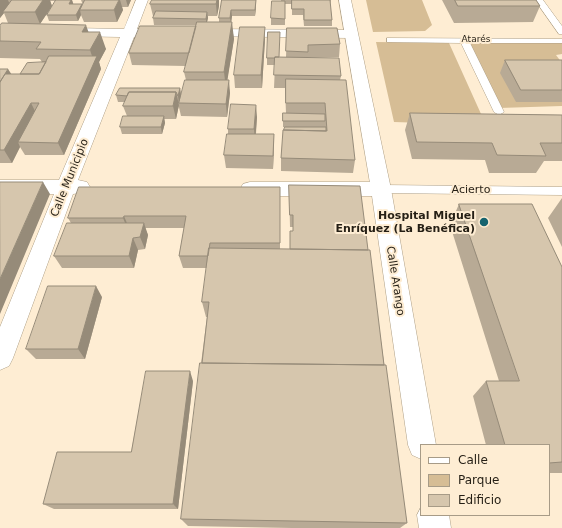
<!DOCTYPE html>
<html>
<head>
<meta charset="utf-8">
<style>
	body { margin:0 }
	#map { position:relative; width:562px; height:528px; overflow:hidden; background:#feedd3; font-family:"DejaVu Sans",sans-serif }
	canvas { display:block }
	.legend { position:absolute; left:420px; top:444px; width:130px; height:72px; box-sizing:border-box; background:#feedd3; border:1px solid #a79b87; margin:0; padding:5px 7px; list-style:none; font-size:12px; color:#251f15 }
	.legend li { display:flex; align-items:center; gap:8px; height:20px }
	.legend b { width:20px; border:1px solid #a79b87 }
</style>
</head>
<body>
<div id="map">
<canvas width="562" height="528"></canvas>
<ul class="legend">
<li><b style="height:5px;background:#fff"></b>Calle</li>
<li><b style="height:11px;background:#d6bd95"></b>Parque</li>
<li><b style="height:11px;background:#d6c6ad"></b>Edificio</li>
</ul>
</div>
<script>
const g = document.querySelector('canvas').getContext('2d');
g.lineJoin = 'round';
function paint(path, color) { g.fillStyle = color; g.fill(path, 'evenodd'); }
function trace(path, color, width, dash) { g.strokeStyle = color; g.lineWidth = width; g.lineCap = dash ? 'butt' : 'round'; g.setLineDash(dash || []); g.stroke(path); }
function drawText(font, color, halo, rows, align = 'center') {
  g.font = font + ' "DejaVu Sans",sans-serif'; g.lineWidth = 4; g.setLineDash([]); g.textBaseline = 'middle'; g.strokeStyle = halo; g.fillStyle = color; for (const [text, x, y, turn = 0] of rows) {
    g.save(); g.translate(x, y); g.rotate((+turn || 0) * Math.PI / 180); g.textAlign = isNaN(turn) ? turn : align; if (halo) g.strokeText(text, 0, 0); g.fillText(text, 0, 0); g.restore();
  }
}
const green = new Path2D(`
	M366,0H422L432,25L425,31L373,32Z
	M376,42L449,43L486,125L394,122Z
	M467,42H562V54L556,55L562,63V106L499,108Z`);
const lane = new Path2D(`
	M535,0H543L562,26V34H559Z
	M387,38L562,39V43H470L504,112L499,115L494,112L461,43L390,42H387Z
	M381,185L562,187V195L381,193L375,189Z`);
const street = new Path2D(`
	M136,0H148L137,29L148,30L150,33L148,36L134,37L78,180L87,182L90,187L87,192L73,194L13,358L9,366L0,370V327L54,194H0V180H59L120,37L71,36L66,35L64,32L66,29L71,28L124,29Z
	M203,29L350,30L355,31L357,34L355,37L350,38L198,36L196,33L198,30Z
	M250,182H381L388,184L391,189L388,194L381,196H250L243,194L240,189L243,184Z`);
const secondary = new Path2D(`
	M339,0H351L391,189L436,445H421V459L412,455L408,445L371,189Z
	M421,507V515H449L451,528H419L417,515Z`);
const wall = new Path2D(`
	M0,0H72L73,4L82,5H83L81,0H131L128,7H122L123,10L117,22H84L81,15L78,21H49L47,15L56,1H50L52,6L40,24L89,32L106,49L99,62L101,69L64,155H25L20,147L12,163H0V69L11,74H20L42,62L40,59L0,58V26L8,23L4,13L0,18Z
	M222,0H256V7L255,16H232L231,22L234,39L227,80L230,93L227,117L181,116L178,103L179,105L176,119H164L165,123L162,134H122L120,127L127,116L123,106L125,102H118L116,95L180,88L181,95L186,80L184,72L186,66L132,65L129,53L196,26V25H154L153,18L154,16H153L150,4L219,1V6L217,16H208V18L207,22H219V18Z
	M281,0H331L330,4L332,20V26H304L303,15H292V4H285V25H271V18L281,1Z
	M442,0H536L540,6L533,22L454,23Z
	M287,28L340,44L339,57H308L341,76L340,80L355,160L353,173L281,171V158L285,127H283V113H286L285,88H274L275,65H267V58L286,57Z
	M265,39L262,88H235L234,75Z
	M505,60H562V102H516L500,73Z
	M410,113L562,115V161H544L536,173H489L485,160L412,159L405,130Z
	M257,117L256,134H274L273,169L226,168L224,155L228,134V129Z
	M289,185L368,250L407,523L400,528H292L188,526L181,519L207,317H206L202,302L207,268H183L179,256L184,228H145L148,235L145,249L138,250L134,268H62L54,256L71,223L68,218L280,187V249H290L293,231V227H290Z
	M562,198V247L548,218Z
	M459,204L562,267V473H549V445H486L473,396L486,381H499L450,225Z
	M102,297L85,359H36L26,349Z
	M193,381L178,509H54L43,504L131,452Z`);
const shadedWall = new Path2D(`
	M0,0H8L10,5L3,12L4,13L0,18Z
	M43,0H50L52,6L40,24L35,12Z
	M71,0H72L74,6L69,4Z
	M119,0H120L123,10L117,22L114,10Z
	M126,0H131L128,7Z
	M217,0H219V6L217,16L216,4Z
	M256,0V7L255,16V10Z
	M82,4L84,10H80L81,15L78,21L76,15Z
	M231,10L232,16L231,24L230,18Z
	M207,12L208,18L206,26V19Z
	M232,22L234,39L226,89L224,72Z
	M86,25L92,42L82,32Z
	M265,27V39L262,88L261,75Z
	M100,32L106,49L99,62L101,69L64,155L58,143L94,62L90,50Z
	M8,69L12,75L0,82Z
	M229,80L230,93L227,117L226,104Z
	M180,88L181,95L179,103L178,96Z
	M176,92L179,105L176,119L173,106Z
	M31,103L37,115L18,142L20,147L12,163L4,150Z
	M256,105L257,117L255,142L254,129Z
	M164,116L165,123L162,134L161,127Z
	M274,134V147L273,169V156Z
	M43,182L50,194L0,314V279Z
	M124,216L129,228L128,230L123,218Z
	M144,223L148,235L145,249L140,237Z
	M133,238L138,250L134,268L129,256Z
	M96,286L102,297L85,359L78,349Z
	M190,371L193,381L178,509L173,504Z`);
const building = new Path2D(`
	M12,0H43L35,12H3Z
	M56,0H71L69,4H82L76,15H47Z
	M85,0H119L114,10H80Z
	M152,0H217L216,4H150Z
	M222,0H256L255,10H231L230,18H219Z
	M292,0H330L332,20H304V9H292Z
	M455,0H536L540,6H458Z
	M272,1H285V19L271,18Z
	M156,11L207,12L206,19L153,18Z
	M197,22H232L224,72H184Z
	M2,23L86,25L82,32H100L90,50L36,49L41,42L0,41V26Z
	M140,26H196L189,53H129Z
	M240,27H265L261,75H234Z
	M287,28H337L340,44L308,45V52L286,51Z
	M268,32H280L279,57H275V58H267Z
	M49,56H97L58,143L18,142L39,103H31L4,150H0V82L5,74H39Z
	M275,57L339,58L341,76L274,75Z
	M505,60H562V90H521Z
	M46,62L39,74H20L27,63Z
	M0,69H8L0,82Z
	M286,79L346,80L355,160L281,158L283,130L327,131L325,103H286Z
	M185,80H229L226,104L179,103Z
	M120,88H180L178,96L176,92H129L127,96L116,95Z
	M129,92H176L173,106H123Z
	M231,104L256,105L254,129H228Z
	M283,113L325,114V121H283Z
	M410,113L562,115V143H540L546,156L497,155L492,143L417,142Z
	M123,116H164L161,127H120Z
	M285,127H326V131L284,130Z
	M227,134H274L273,156L224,155Z
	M0,182H43L0,279Z
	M289,185L360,186L368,250L290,249V231H293V215H290Z
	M79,187H280V243H210L208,256H179L186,216H124L123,218H68Z
	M459,204H532L562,267V462L549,463V445H505L486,381H519Z
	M67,223H144L140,237L133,238L129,256H54Z
	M209,248L370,250L384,365L202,363L209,302H202Z
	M48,286H96L78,349H26Z
	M200,363L386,365L407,523L181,519Z
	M146,371H190L173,504H43L57,452H131Z`);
const markers = [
	[484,222,5,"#16636e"]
];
const farStreetnames = [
	["Atarés",476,40]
];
const streetNames = [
	["Calle Municipio",70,178,-68],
	["Acierto",471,190],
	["Calle Arango",395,281,81]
];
const poiNames = [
	["Hospital Miguel",475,216],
	["Enríquez (La Benéfica)",475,229]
];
paint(green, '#d6bd95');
trace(lane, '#afa087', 1);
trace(street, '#afa087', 1);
trace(secondary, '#afa087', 1);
paint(lane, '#fff');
paint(street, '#fff');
paint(secondary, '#fff');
paint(wall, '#b8aa95');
paint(shadedWall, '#968b79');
paint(building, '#d6c6ad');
trace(building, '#968b79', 1);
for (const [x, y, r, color] of markers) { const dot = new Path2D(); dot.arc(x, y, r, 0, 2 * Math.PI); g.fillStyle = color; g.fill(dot); trace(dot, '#feedd3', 1.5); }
drawText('9px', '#251f15', '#feedd3', farStreetnames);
drawText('11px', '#251f15', '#feedd3', streetNames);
drawText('bold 11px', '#251f15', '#feedd3', poiNames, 'right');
</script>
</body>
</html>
